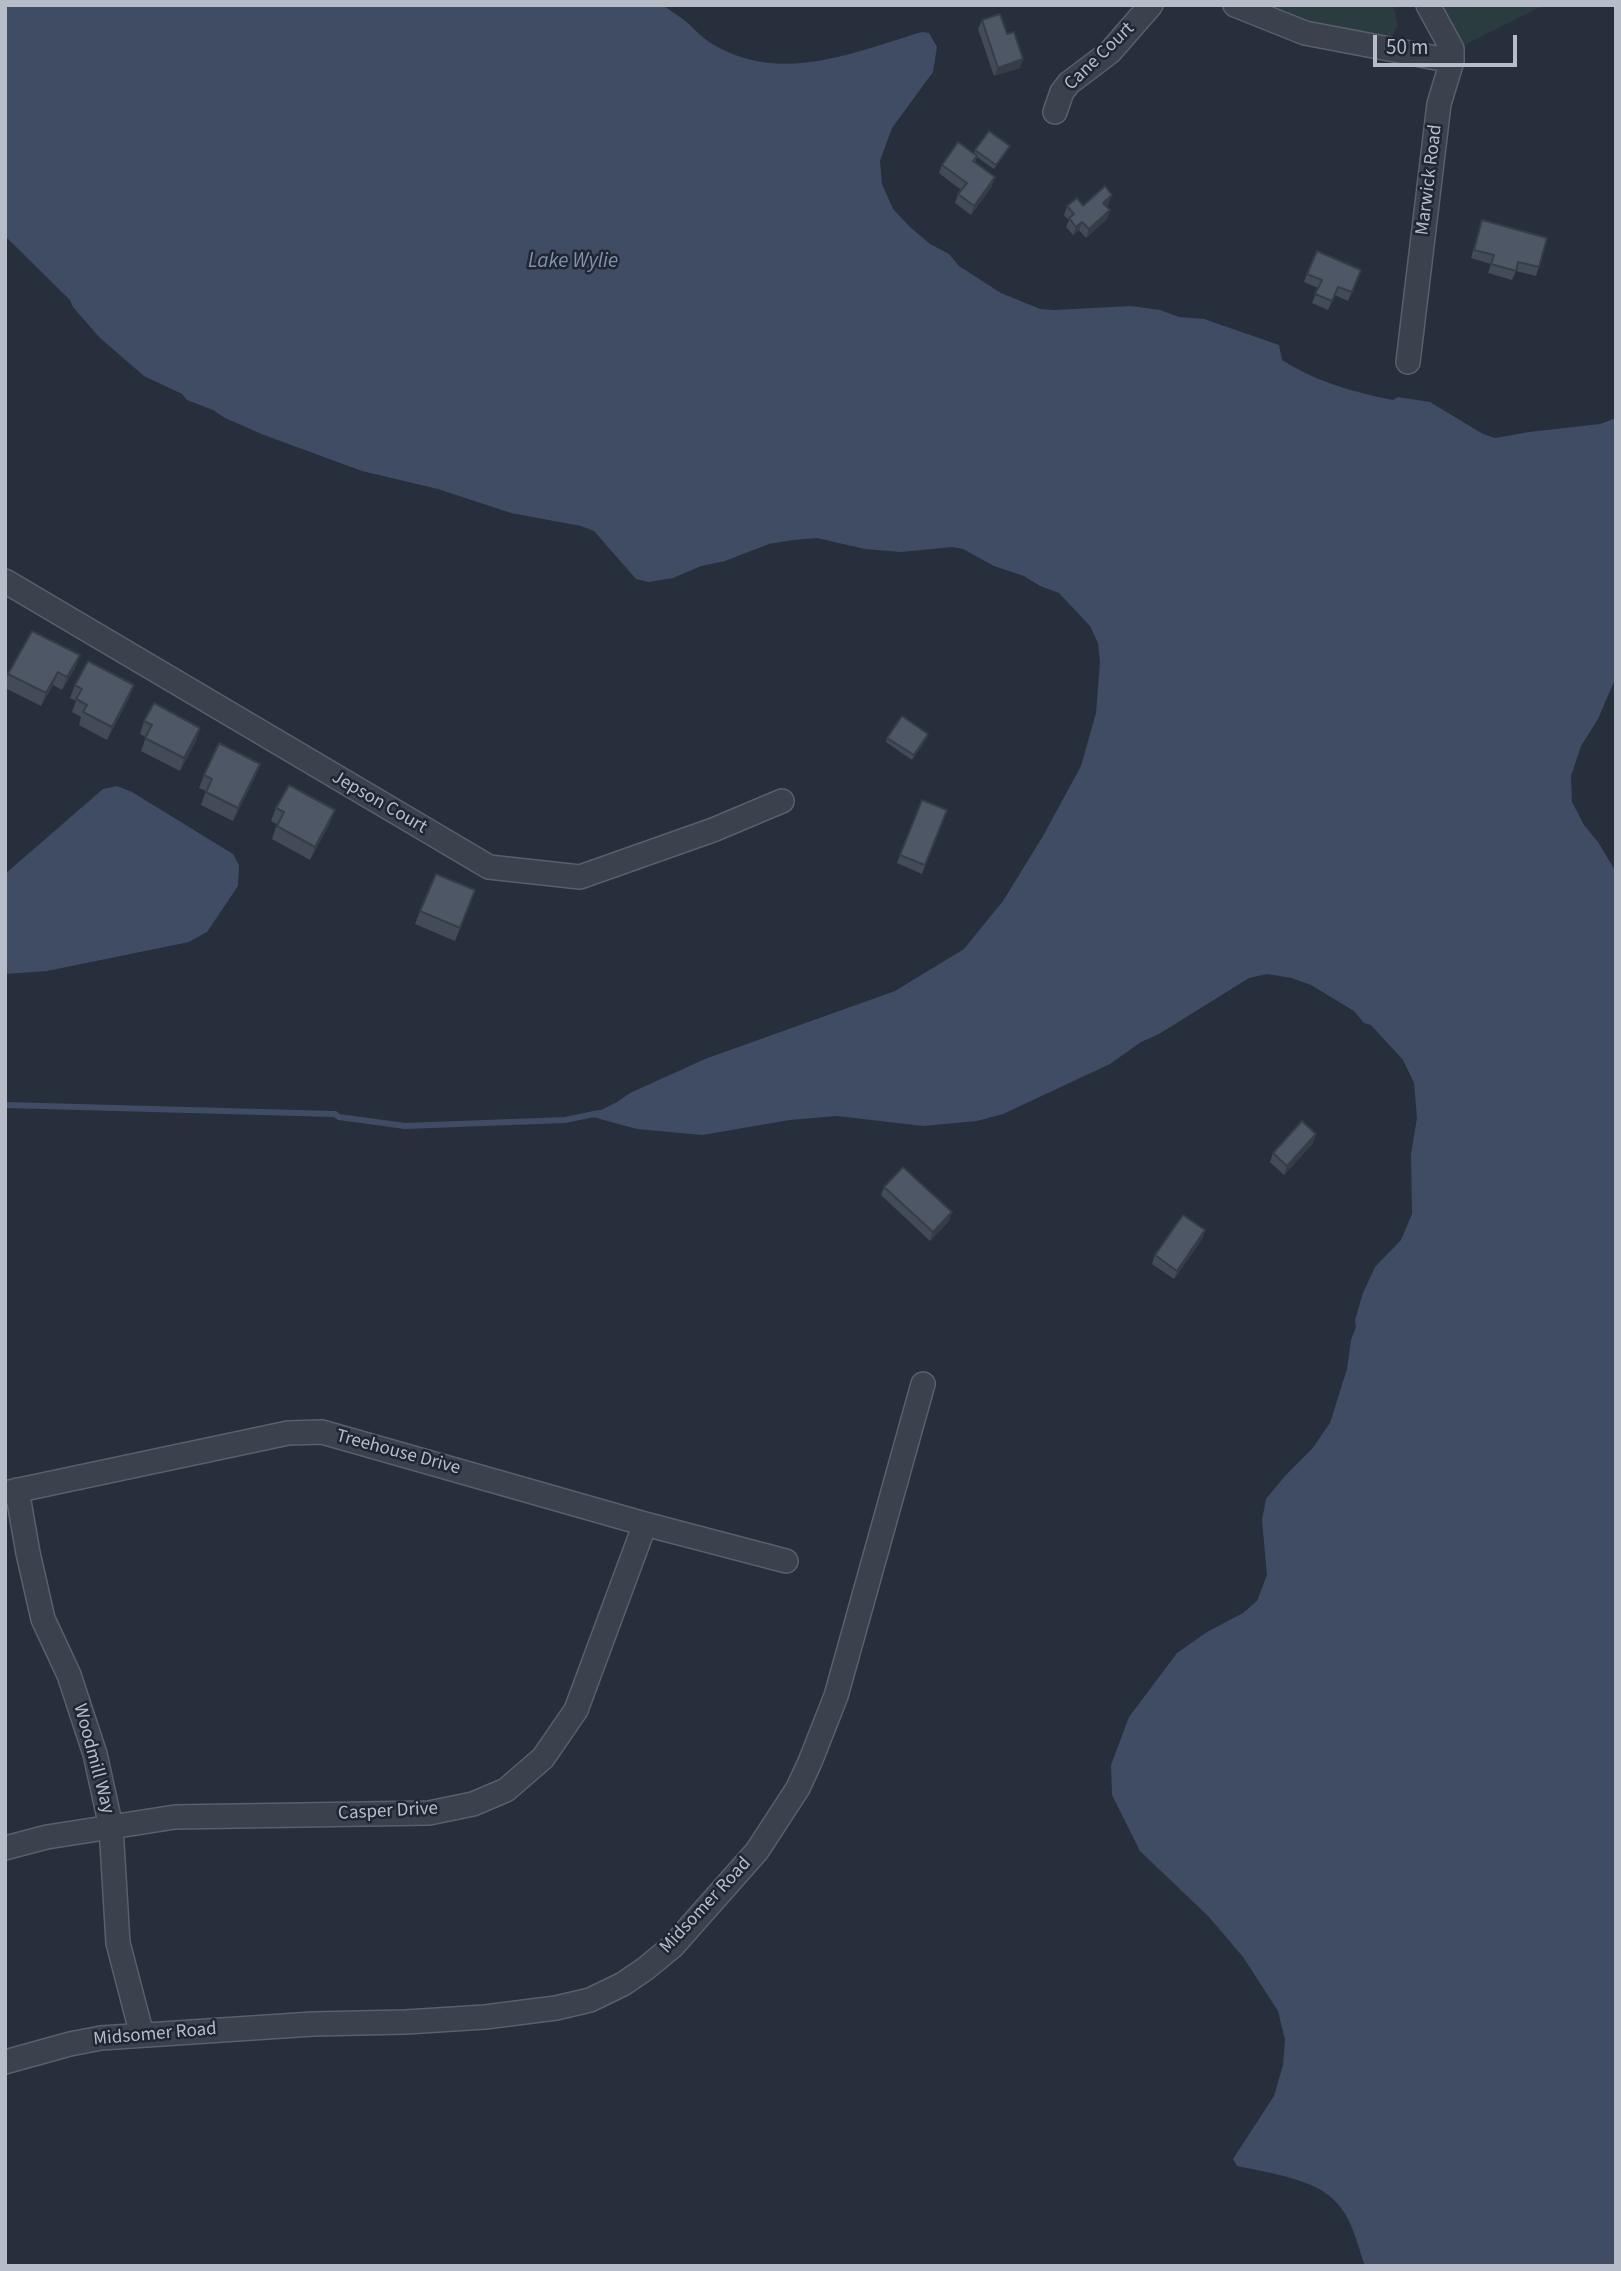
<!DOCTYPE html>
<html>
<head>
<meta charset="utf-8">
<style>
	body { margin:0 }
	#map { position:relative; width:1621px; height:2271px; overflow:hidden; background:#272f3d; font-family:"Source Sans 3",sans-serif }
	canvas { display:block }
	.frame { position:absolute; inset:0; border:7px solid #b7bdc8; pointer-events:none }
	.scale { position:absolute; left:1373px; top:35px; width:144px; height:32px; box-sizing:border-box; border:4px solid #b7bdc8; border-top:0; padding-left:9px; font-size:21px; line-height:24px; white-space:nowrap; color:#b7bdc8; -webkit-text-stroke:5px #202633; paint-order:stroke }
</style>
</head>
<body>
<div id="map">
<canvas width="1621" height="2271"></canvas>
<div class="frame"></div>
<div class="scale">50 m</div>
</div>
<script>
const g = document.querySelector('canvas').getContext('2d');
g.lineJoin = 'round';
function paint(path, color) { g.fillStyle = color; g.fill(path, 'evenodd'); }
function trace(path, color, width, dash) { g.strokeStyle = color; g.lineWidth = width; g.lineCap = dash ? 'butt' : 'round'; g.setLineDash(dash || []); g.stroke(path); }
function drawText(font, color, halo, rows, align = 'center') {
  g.font = font + ' "Source Sans 3",sans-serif'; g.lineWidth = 5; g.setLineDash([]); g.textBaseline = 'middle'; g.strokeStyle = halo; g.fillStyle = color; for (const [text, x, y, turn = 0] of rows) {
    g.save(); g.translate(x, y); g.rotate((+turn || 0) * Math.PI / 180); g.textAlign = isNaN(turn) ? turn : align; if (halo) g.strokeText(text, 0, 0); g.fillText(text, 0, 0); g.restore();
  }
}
const green = new Path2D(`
	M1247,5H1393L1398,25L1392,36L1376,42Z
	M1428,5H1544L1458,48Z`);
const water = new Path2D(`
	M5,5H662C671,11 681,17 689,24C695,30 702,37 709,42C778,86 851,53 922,32L929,33L937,47L933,72L892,128L880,161L882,184L893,209L909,226L930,244L949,254L959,266L1001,293L1040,309L1054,310L1131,306L1160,310L1179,317L1204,319L1279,345L1282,360C1317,382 1353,392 1393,400L1398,397L1430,402L1483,434L1495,438L1529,432L1600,424L1616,418V677L1598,719L1581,746L1571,776L1572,802L1584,825L1598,842L1616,872V2266H1365C1357,2243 1352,2218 1335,2201C1315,2179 1265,2172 1237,2166L1233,2159L1274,2096L1283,2065L1285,2040L1278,2011L1243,1957L1209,1917L1140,1851L1112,1795L1111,1765L1129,1717L1177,1653L1207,1632L1243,1613L1257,1601L1267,1575L1262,1520L1266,1499L1285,1476L1312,1449L1330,1423L1347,1369L1351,1340L1356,1327L1355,1320L1363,1293L1375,1267L1401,1240L1412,1214L1411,1154L1417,1118L1414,1083L1403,1060L1371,1025L1364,1023L1354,1011L1311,985L1292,978L1267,974L1249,978L1159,1034L1141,1042L1110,1064L1003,1114L977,1121L923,1126L837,1116L790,1120L702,1135L637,1129L589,1116L617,1102L630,1093L705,1059L895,991L964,949L1003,901L1043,836L1081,766L1096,713L1100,662L1098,643L1090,626L1059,593L1040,586L1024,576L994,566L963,549L953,547L901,552L865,549L817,538L793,540L769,544L725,561L701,566L673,578L649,582L636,579L594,531L581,526L511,513L438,489L362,471L264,435L225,418L213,410L187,400L182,394L144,376L100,338L73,307L70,300L5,236Z
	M117,786L132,792L233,854L239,865L238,886L207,932L189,942L47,971L5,974V874L103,789Z`);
const stream = new Path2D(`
	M5,1105L335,1114L339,1117L405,1126L565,1120L599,1113`);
const street = new Path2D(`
	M1235,5L1305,33L1452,61
	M1055,112L1062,92L1069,83L1110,52L1151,5
	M1408,362L1439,104L1452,61V49L1428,5
	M5,581L489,867L580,877L713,830L782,801
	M17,1490L28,1553L43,1619L69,1675L95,1754L111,1827L118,1943L142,2035
	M5,1493L288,1433L322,1432L645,1524L786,1561
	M5,1848L47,1837L175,1817L429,1813L473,1804L506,1790L543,1758L576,1710L645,1524
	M5,2062L70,2044L101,2038L313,2024L406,2022L485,2017L556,2008L590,2000L623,1984L645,1969L673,1946L757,1851L798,1788L810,1762L836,1696L923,1384`);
const wall = new Path2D(`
	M982,20L1007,34L1023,59L1020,68L994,76L978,29Z
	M975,150H1008L994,169L977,157L975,162L992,186L971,215L955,203L958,194L961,190L939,173L942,165L974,153Z
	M1109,203L1106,206L1110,210L1107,219L1086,238L1079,230L1073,235L1066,227L1069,220L1064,215L1067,206Z
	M1482,220L1539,267L1536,276L1516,271L1512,280L1488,273L1491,264L1471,258Z
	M1361,270L1348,301L1335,295L1328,310L1312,303L1318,288L1304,282L1307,274Z
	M80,655L75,668L62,690L53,685L41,706L5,688V681L8,674Z
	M75,685H134L129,698L107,740L79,725L81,717L72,712L76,701L70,698Z
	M144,721L200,728L196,741L180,771L141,751L146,737L140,734Z
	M887,738H927L912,760L886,742Z
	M260,764L255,777L233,821L201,805L206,791L199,788L204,775Z
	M922,800L947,810L922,874L897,863Z
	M276,808L330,823L310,860L272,839L277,824L271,821Z
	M475,890L455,941L415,924L420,911Z
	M1316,1134L1313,1143L1284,1175L1270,1162L1273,1153Z
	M884,1187L949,1221L930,1241L881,1195Z
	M1205,1230L1202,1239L1174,1279L1152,1264L1155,1255Z`);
const shadedWall = new Path2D(`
	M1023,59L1020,68L994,76L998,68Z
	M1010,146L1008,150L994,169L996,165Z
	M995,177L992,186L971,215L974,206Z
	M1112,195L1109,203L1100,211L1103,203Z
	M1110,210L1107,219L1086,238L1089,229Z
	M1082,222L1079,230L1073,235L1076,227Z
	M80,655L75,668L62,690L67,677Z
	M58,672L53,685L41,706L46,693Z
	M134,685L129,698L107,740L112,727Z
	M200,728L196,741L180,771L184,758Z
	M928,734L927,738L912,760L914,755Z
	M260,764L255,777L233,821L238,808Z
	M335,810L330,823L310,860L315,847Z
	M1316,1134L1313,1143L1284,1175L1287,1166Z
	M952,1212L949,1221L930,1241L933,1232Z
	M1205,1230L1202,1239L1174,1279L1177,1271Z`);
const building = new Path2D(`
	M1000,14L1007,34L1014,32L1023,59L998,68L982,20Z
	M989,131L1010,146L996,165L975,150Z
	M958,142L977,156L973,161L995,177L974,206L958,194L967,183L942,165Z
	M1105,186L1112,195L1103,203L1110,210L1089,229L1082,222L1076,227L1069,218L1074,214L1067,206L1077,198L1083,206Z
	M1482,220L1547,238L1539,267L1518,262L1516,271L1491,264L1494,255L1474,250Z
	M1317,251L1361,270L1352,292L1338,287L1332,301L1315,294L1322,280L1307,274Z
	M32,631L80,655L67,677L58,672L46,693L8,674Z
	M88,661L134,685L112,727L83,712L87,705L76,699L82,689L75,685Z
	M154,703L200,728L184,758L145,738L152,725L144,721Z
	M902,716L928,734L914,755L887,738Z
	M219,743L260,764L238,808L206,792L212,779L204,775Z
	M289,785L335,810L315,847L277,826L284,812L276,808Z
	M922,800L947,810L925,865L900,855Z
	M436,874L475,890L460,928L420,911Z
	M1302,1121L1316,1134L1287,1166L1273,1153Z
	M903,1167L952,1212L933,1232L884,1187Z
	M1183,1215L1205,1230L1177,1271L1155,1255Z`);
const streetNames = [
	["Cane Court",1100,57,-44],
	["Marwick Road",1430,180,-83],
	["Jepson Court",379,803,30],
	["Treehouse Drive",398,1453,15],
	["Woodmill Way",93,1759,75],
	["Casper Drive",388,1812,-3],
	["Midsomer Road",706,1906,-47],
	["Midsomer Road",155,2035,-5]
];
const waterNames = [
	["Lake Wylie",573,262]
];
paint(green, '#2a3c3f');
paint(water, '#3f4c64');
trace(stream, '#3f4c64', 6);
trace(street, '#595f6b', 26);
trace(street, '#3b414d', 23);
paint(wall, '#434b58');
paint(shadedWall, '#373d47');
paint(building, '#4e5766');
trace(building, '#373d47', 2);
drawText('19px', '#b7bdc8', '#202633', streetNames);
drawText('italic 21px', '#8291ad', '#202633', waterNames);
</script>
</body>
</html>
